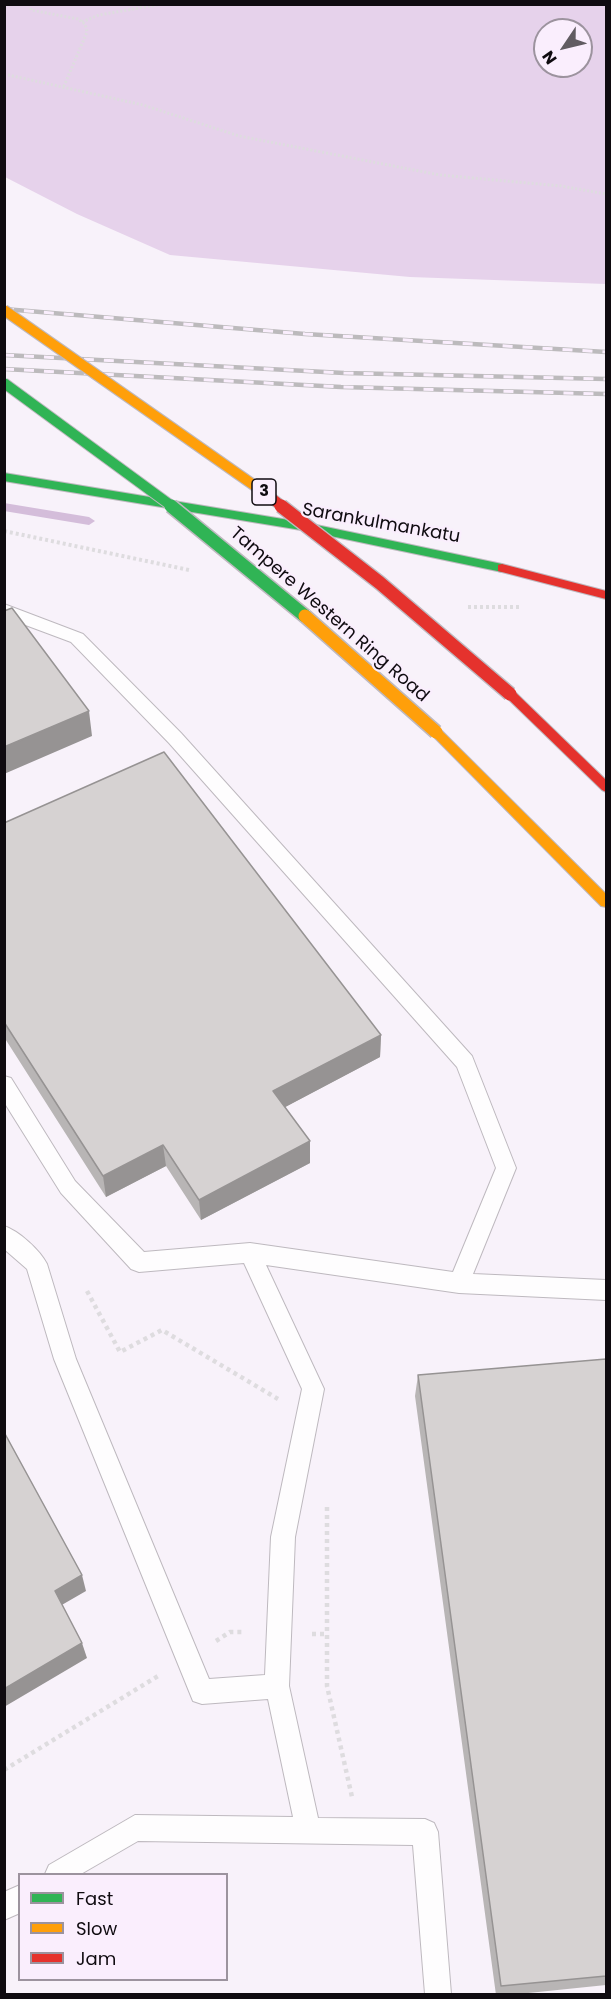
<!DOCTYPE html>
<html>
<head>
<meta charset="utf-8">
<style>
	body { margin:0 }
	#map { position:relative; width:611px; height:1999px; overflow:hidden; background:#f8f2fa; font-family:Poppins,sans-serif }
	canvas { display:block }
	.frame { position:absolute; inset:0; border:6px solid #0f0b10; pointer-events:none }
	.legend { position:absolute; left:18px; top:1873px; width:210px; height:108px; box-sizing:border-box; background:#faeefd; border:2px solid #9c939e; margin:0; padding:8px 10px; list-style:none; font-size:18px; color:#0f0b10 }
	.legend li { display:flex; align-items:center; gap:12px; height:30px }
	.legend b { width:30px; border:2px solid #9c939e }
	.north { position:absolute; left:533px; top:18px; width:60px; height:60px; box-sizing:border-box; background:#faeefd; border:2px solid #9c939e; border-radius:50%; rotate:235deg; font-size:16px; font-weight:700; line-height:24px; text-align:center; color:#0f0b10 }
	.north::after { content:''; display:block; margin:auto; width:21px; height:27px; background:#615c62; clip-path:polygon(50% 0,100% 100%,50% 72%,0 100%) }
</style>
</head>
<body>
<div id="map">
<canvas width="611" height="1999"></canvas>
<div class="frame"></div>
<ul class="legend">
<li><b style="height:8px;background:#30b455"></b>Fast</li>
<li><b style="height:8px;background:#ff9f0a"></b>Slow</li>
<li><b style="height:8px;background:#e5322d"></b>Jam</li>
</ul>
<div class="north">N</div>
</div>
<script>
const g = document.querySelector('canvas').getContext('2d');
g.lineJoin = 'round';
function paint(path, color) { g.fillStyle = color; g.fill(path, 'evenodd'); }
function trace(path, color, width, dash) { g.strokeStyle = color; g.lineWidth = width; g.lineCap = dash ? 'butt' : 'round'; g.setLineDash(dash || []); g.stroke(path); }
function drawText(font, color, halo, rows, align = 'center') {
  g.font = font + ' Poppins,sans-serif'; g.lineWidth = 4.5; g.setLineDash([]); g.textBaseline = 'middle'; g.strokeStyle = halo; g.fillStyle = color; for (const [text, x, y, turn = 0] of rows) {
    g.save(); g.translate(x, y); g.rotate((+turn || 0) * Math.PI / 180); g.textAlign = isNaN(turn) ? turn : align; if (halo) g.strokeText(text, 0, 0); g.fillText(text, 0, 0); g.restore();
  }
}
const forest = new Path2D(`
	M4,5H606V284L410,277L170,255L77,214L5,177ZM545,30H581V66H545Z`);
const stream = new Path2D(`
	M4,503L89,517L95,521L89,525L4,511Z`);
const pathFar2 = new Path2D(`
	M30,4L31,10L78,19L85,24L87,32L64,86
	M82,22L99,15L162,4
	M4,74L143,105L239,136L440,175L561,186L606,194`);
const pathFar1 = new Path2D(`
	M4,531L189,570
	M468,607H521`);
const path = new Path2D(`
	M87,1291L120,1352L162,1330L278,1399
	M327,1507V1686L352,1797
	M312,1634H327
	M216,1641L230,1632H245
	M4,1770L158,1676`);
const lane = new Path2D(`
	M4,604L83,634L181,733L472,1056L516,1168L473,1274L606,1280V1300L459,1293L266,1265L324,1389L295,1537L289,1686L318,1818L425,1819L434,1823L438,1832L451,1994H425L413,1845L138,1841L81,1874H45L49,1865L135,1815L293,1817L268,1699L202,1704L193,1701L54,1359L27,1269L4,1249V1226C19,1231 40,1250 47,1264L76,1359L209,1679L265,1675L271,1537L302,1389L244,1263L139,1272L131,1269L61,1193L4,1102V1076L11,1078L75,1181L144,1252L250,1243L453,1272L496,1168L457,1067L169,743L71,642L4,617Z
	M20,1885V1913L4,1920V1892Z`);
const fast = new Path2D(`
	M4,473L307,523L502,564L508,568L502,572L307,531L4,481Z`);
const slow = new Path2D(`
	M436,727L440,729L606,894V907L601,906L432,735L430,732L432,729Z`);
const jam = new Path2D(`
	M502,564L606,591V599L498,571V565Z
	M510,690L514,691L606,780V792L602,790L506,697L504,694L506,691Z`);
const rail = new Path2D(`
	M4,309L305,334L606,352
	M4,355L344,373L606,379
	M4,369L341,387L606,394`);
const fastBridgeFar1 = new Path2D(`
	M4,383L173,507`);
const fastBridge = new Path2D(`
	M171,506L305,616`);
const slowBridgeFar1 = new Path2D(`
	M4,310L265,493`);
const slowBridge = new Path2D(`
	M305,616L436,732`);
const jamBridgeFar1 = new Path2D(`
	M265,493L283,507`);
const jamBridge = new Path2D(`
	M281,506L380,583L510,694`);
const wall = new Path2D(`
	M4,823L381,1035L380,1057L285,1107L310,1141V1163L201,1220L166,1166L106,1197L4,1037Z
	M606,1359V1985L509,1995H496L415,1396L418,1375Z`);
const shadedWall = new Path2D(`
	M89,711L92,736L4,774V747Z
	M381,1035L380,1057L274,1113L273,1091Z
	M310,1141V1163L201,1220L199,1200Z
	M163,1145L166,1166L106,1197L103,1176Z
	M82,1575L86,1591L60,1606L55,1591Z
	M82,1643L87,1658L4,1707V1689Z`);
const building = new Path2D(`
	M12,608L89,711L4,747V611Z
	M164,752L381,1035L273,1091L310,1141L199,1200L163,1145L103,1176L4,1022V823Z
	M606,1359V1976L501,1986L418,1375Z
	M4,1432L82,1575L55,1591L82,1643L4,1689Z`);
const shields = [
	[264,492,24]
];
const shieldNames = [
	["3",264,492]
];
const streetNames = [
	["Sarankulmankatu",381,524,10],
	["Tampere Western Ring Road",329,615,41]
];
paint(forest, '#e6d2eb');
paint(stream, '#d4bdda');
trace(lane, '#beb9bf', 2);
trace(fast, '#beb9bf', 2);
trace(slow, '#beb9bf', 2);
trace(jam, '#beb9bf', 2);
trace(pathFar2, '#dedcdf', 3, [2, 2]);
trace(pathFar1, '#dedcdf', 4, [3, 3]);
trace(path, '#dedcdf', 4.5, [4, 4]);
paint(lane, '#fefdfe');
paint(fast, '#30b455');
paint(slow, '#ff9f0a');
paint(jam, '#e5322d');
trace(rail, '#bcbabc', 4.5);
trace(rail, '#faeefd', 3, [10]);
trace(fastBridgeFar1, '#beb9bf', 12, []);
trace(fastBridge, '#beb9bf', 16, []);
trace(slowBridgeFar1, '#beb9bf', 12, []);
trace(slowBridge, '#beb9bf', 16, []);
trace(jamBridgeFar1, '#beb9bf', 12, []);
trace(jamBridge, '#beb9bf', 16, []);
trace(fastBridgeFar1, '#30b455', 10);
trace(fastBridge, '#30b455', 13);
trace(slowBridgeFar1, '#ff9f0a', 10);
trace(slowBridge, '#ff9f0a', 13);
trace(jamBridgeFar1, '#e5322d', 10);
trace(jamBridge, '#e5322d', 13);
paint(wall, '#b8b5b5');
paint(shadedWall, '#969393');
paint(building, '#d6d2d2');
trace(building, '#969393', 1.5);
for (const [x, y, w] of shields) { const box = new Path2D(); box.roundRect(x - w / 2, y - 13, w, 26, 4.5); g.fillStyle = '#faeefd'; g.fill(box); trace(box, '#0f0b10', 1.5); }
drawText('bold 16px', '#0f0b10', null, shieldNames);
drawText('18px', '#0f0b10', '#faeefd', streetNames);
</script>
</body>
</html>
